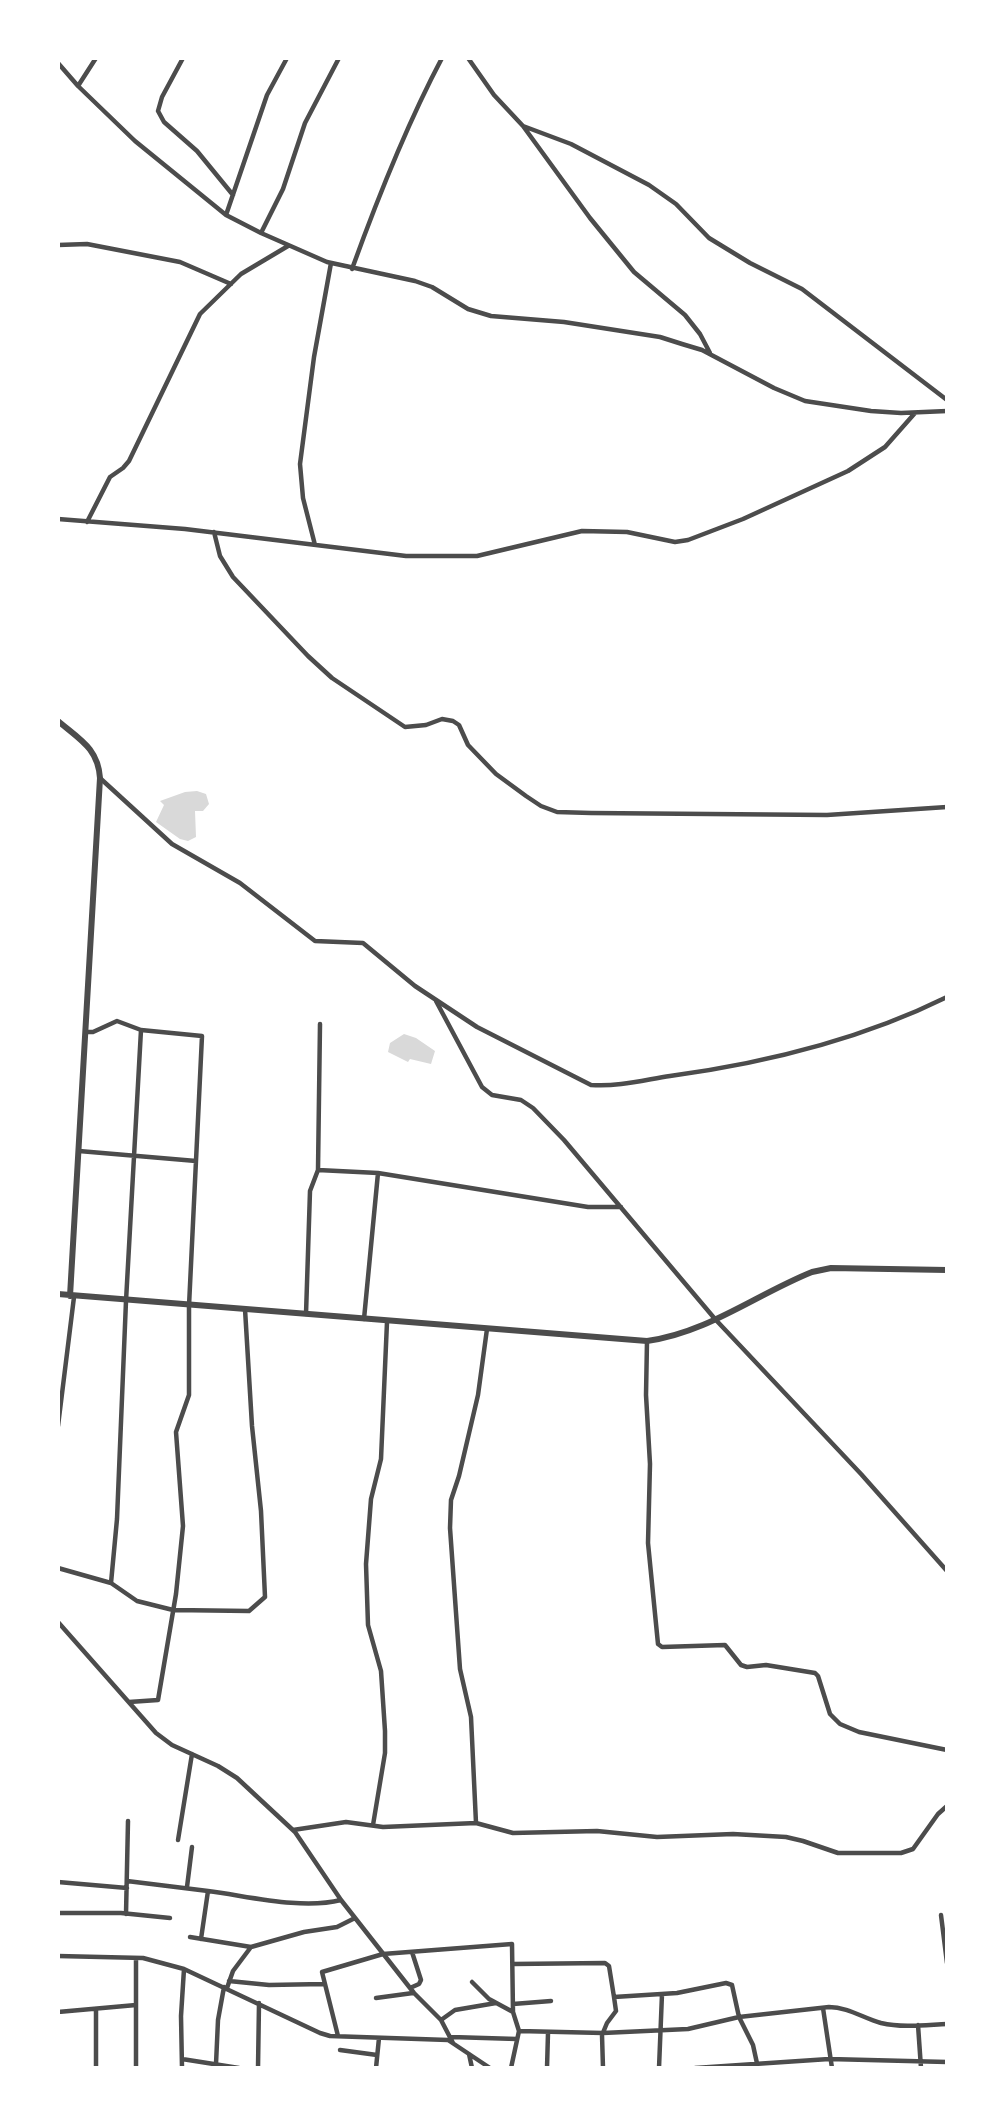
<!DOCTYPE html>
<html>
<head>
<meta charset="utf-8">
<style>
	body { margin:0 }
	#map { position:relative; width:1005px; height:2126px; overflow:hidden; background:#fff; font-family:Lato,sans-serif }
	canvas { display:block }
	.frame { position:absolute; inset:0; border:60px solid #fff; pointer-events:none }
</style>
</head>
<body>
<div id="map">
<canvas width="1005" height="2126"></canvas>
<div class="frame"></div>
</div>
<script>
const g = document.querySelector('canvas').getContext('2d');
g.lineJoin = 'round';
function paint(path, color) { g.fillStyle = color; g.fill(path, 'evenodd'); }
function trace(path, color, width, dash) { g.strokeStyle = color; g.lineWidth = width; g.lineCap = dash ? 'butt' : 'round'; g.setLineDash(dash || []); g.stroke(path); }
const water = new Path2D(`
	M197,791L206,794L209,804L203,811H195L196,837L188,841L180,839L156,822L164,805L160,801L185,792Z
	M404,1034L416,1038L435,1051L431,1064L410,1059L408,1062L388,1052L390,1043Z`);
const minor = new Path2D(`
	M183,58L162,97L158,111L164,122L197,151L233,195
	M468,58L494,95L523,126L571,144L649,185L676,204L709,238L750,263L802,289L947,400
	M58,63L78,86L135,141L226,215L261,233L327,262L415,281L432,287L468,309L491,316L564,322L660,337L682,344L702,350L774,388L805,401L871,411L901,413L947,411
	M78,86L96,58
	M523,126L590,218L634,272L685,315L700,334L710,353
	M226,215L267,95L287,58
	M261,233L283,189L305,123L339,58
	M58,245L87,244L180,262L231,284
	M352,269C378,197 406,126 442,58
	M58,519L185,529L406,556H477L582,531L627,532L675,542L688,540L743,519L848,471L885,447L915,413
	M87,522L110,477L123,468L129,461L200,314L241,274L288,246
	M214,532L220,556L233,577L308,656L332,678L405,727L426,725L442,719L453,721L459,725L468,745L496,774L526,796L541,806L557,812L591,813L827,815L947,807
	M315,545L303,498L300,464L314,357L331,263
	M101,779L172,844L240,883L315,941L363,943L415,986L477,1027L591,1085C618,1087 644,1080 670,1076C766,1063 860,1040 947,997
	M436,1001L482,1087L492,1095L521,1100L533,1108L564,1140L715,1319L861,1474L947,1571
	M86,1032H93L117,1021L141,1030L126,1301L117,1519L111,1583
	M79,1151L196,1161
	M318,1170L320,1024
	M306,1314L310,1191L318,1170L378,1173L588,1207H621
	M364,1319L378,1173
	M647,1341L646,1395L650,1464L648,1543L658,1644L662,1647L725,1645L741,1665L747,1667L766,1665L815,1673L818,1676L830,1714L840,1724L859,1732L947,1750
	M58,1426L74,1297
	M58,1568L111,1583L137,1601L173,1610L249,1611L265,1597L261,1511L252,1426L245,1309
	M58,1622L156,1733L172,1745L218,1766L237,1778L295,1832L341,1900L414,1993L441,2020L453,2043
	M129,1702L158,1700L176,1594L183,1526L176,1432L189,1395V1306L202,1036L141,1030
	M476,1823L471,1717L460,1669L450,1528L451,1500L459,1476L478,1395L487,1329
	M373,1825L385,1753V1731L381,1671L368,1625L366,1564L371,1499L381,1459L387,1322
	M293,1830L346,1822L383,1827L476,1823L513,1833L597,1831L657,1837L733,1834L786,1837L803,1841L838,1853H901L913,1849L938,1814L947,1806
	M178,1840L192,1754
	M127,1881L208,1891
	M58,1882L127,1888
	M187,1887L192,1847
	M58,1913H121L170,1918
	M126,1914L128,1821
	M941,1915L947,1963
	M190,1937L251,1947
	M201,1939L208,1891C248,1896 301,1910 341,1900
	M58,1956L143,1958L184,1969L320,2033L330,2036L448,2040L490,2068
	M513,1964L605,1963L609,1966L614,1997
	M229,1981L269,1985L324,1984
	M472,1982L489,1999L513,2012L519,2031
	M227,1988L233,1971L251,1947L304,1932L337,1927L355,1918
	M410,1988L419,1984L421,1980L412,1952
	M376,1998L413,1993
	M513,2004L551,2001
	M823,2008L832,2068
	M58,2012L136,2005
	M441,2020L455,2010L496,2003
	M918,2025L921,2068
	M338,2036L322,1972L383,1954L512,1944L513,2012
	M451,2037L517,2039
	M340,2050L377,2055
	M469,2054L472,2068
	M182,2059L239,2068
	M216,2064L218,2020L224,1987
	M96,2068V2009
	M136,2068V1958
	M182,2068L181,2016L184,1969
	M258,2068L259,2003
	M376,2068L379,2038
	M511,2068L519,2031L603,2033L688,2029L739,2017L829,2007C848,2007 863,2018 881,2023C903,2028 925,2025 947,2024
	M547,2068L548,2033
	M603,2068L602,2035L607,2023L616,2011L614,1997L677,1993L726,1983L732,1985L739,2017L753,2045L758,2068
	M659,2068L662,1994
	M695,2068L829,2059L947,2062`);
const tertiary = new Path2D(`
	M58,721C79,739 98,748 100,778L70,1296
	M58,1294L647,1341C707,1333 757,1294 812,1272L831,1268L947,1270`);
paint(water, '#d9d9d9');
trace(minor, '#4c4c4c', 4.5);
trace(tertiary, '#4c4c4c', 6);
</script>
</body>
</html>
